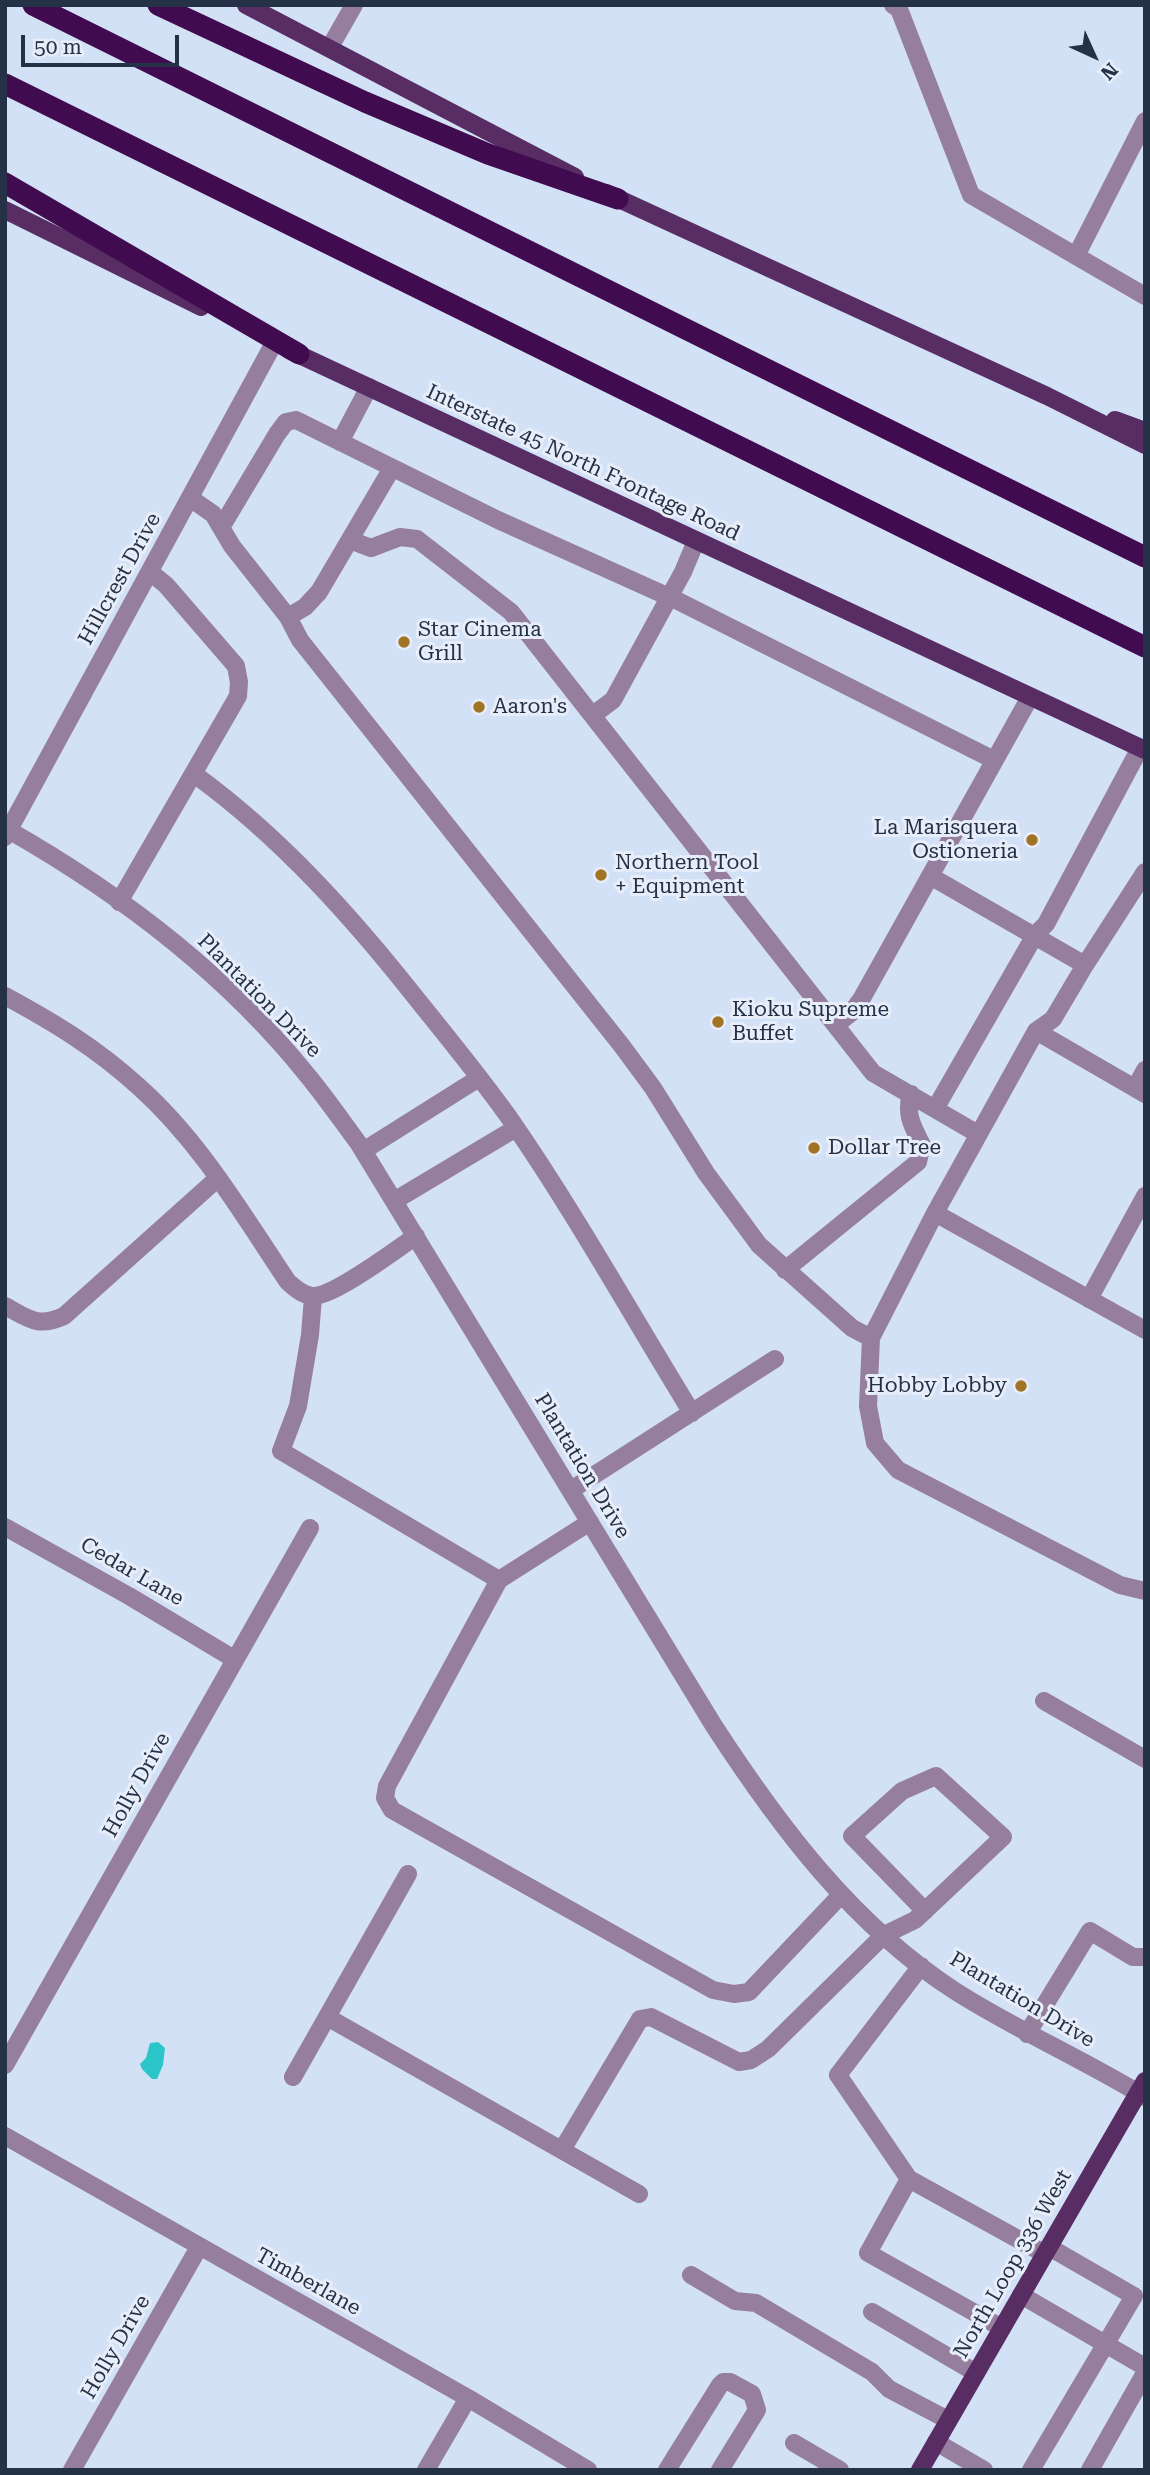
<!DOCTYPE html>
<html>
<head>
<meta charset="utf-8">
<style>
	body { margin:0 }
	#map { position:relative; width:1150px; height:2475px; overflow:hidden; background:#d3e1f6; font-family:"Roboto Serif",serif }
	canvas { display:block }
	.frame { position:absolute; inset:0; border:7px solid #243146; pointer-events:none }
	.north { position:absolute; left:1059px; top:21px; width:70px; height:70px; -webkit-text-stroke:5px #e7eef9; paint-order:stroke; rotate:135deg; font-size:19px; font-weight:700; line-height:28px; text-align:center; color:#243146 }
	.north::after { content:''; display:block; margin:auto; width:24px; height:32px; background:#243146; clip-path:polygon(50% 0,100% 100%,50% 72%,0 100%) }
	.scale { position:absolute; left:21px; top:35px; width:158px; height:32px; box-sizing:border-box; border:4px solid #243146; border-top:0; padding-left:9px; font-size:21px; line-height:24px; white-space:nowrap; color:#243146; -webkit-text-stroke:5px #e7eef9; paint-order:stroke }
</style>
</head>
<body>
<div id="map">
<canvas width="1150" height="2475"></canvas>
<div class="frame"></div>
<div class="north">N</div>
<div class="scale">50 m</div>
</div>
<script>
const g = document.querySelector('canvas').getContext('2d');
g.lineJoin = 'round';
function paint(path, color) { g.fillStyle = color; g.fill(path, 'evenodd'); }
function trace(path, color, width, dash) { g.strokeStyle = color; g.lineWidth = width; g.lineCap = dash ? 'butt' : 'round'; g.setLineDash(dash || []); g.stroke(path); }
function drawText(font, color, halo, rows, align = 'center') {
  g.font = font + ' "Roboto Serif",serif'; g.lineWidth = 6; g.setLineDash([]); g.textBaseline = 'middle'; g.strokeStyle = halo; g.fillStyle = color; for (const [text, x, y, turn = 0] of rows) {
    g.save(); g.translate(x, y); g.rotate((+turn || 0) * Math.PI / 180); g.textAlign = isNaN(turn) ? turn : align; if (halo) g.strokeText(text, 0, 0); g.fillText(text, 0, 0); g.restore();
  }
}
const water = new Path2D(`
	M158,2042L165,2048L163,2065L157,2079H152L142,2069L140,2064L146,2058L150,2043Z`);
const minor = new Path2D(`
	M893,5L899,9L971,195L1145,296
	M330,47L354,5
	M1076,256L1145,121
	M340,442L369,387
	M190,498L213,514L232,546L288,617L300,640L622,1046L653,1088L706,1173L759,1245L852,1328L871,1338
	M222,526L277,434L286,422L296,420L498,520L678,601L994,760
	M350,540L371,548L400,537L417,539L511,612L873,1073L978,1134
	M288,617L305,607L319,592L392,468
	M593,715L613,700L683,572L696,541
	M194,774C282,838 353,918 420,1003C450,1040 480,1077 508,1116C574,1211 631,1314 692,1413
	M5,828C118,892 227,975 308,1076C326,1098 342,1121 359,1144L714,1726C779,1826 853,1925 955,1991C1016,2030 1083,2059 1145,2097
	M5,837L274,343
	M1145,872L1085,965L1053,1019L1036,1031L935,1213L1145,1330
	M930,876L1085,965
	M119,902L238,696L239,682L236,666L166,585L150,572
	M5,996C55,1023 96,1048 138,1086C200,1141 243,1215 288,1282C295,1288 302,1295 312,1296C332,1298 397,1249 416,1236
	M836,1025L852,1012L862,998L1030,697
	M1036,1031L1145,1094
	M1135,1088L1145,1070
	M935,1109L1035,935L1046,924L1140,748
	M363,1151L479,1078
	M394,1201L516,1128
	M935,1213L871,1338L868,1406L875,1443L898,1470L1120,1585L1145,1591
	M785,1270L918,1162L922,1145C913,1127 905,1115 911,1094
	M313,1297L310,1335L298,1406L281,1451L499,1580
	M1089,1299L1145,1196
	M5,1306C29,1319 38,1328 64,1316L218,1178
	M571,1490L775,1359
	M590,1522L499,1580L387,1786L385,1798L392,1810L713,1990L734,1994L749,1992L841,1895
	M5,1527L129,1596L234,1659
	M1044,1701L1145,1759
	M408,1874L327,2017L639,2194
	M921,1966L838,2075L909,2179L1045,2254
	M1027,2034L1090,1931L1133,1957H1145
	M5,2065L310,1528
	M293,2077L327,2017
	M5,2136L468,2398L588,2470
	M562,2150L640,2019L651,2017L739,2062L751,2060L768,2049L884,1935L915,1920L1003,1837L936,1776L902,1791L852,1836L925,1911
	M909,2179L868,2253L1002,2328
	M691,2275L735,2301L756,2303L872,2372L889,2389L948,2420
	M1021,2295L1145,2367
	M872,2312L976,2373
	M936,2442L984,2470
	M794,2443L840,2470
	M72,2470L199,2247
	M426,2470L468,2398
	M667,2470L720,2385L723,2382H730L752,2394L757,2410L720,2470
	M1031,2470L1134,2296L1049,2247
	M1090,2470L1145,2373`);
const major = new Path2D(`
	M246,5L575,177
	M606,193L1047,396L1145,445
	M5,210L201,307
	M289,350L1145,750
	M1115,420L1145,431
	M920,2470L1145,2081`);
const highway = new Path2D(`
	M33,5L1145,557
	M158,5L365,102L488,154L618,199
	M5,84L1145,647
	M5,183L299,354`);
const markers = [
	[404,642,7,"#a17425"],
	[479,707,7,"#a17425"],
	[1032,840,7,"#a17425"],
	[601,875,7,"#a17425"],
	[718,1022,7,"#a17425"],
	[814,1148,7,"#a17425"],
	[1021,1386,7,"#a17425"]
];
const streetNames = [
	["Interstate 45 North Frontage Road",583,463,25],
	["Hillcrest Drive",120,579,-61],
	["Plantation Drive",259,996,45],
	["Plantation Drive",582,1466,59],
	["Cedar Lane",132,1572,30],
	["Holly Drive",137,1785,-61],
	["Plantation Drive",1022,2000,31],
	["North Loop 336 West",1013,2264,-60],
	["Timberlane",308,2282,29],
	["Holly Drive",116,2347,-60]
];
const poiNames = [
	["Star Cinema",418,630],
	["Grill",418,654],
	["Aaron's",493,707],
	["La Marisquera",1018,828,"right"],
	["Ostioneria",1018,852,"right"],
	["Northern Tool",615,863],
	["+ Equipment",615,887],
	["Kioku Supreme",732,1010],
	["Buffet",732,1034],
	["Dollar Tree",828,1148],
	["Hobby Lobby",1007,1386,"right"]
];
paint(water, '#2cc6ca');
trace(minor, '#967e9e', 18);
trace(major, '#572d64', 18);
trace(highway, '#400b4f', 21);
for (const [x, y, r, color] of markers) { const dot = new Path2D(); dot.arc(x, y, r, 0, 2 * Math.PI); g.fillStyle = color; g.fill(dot); trace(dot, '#e7eef9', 2.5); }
drawText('21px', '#243146', '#e7eef9', streetNames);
drawText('21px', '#243146', '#e7eef9', poiNames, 'left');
</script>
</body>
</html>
